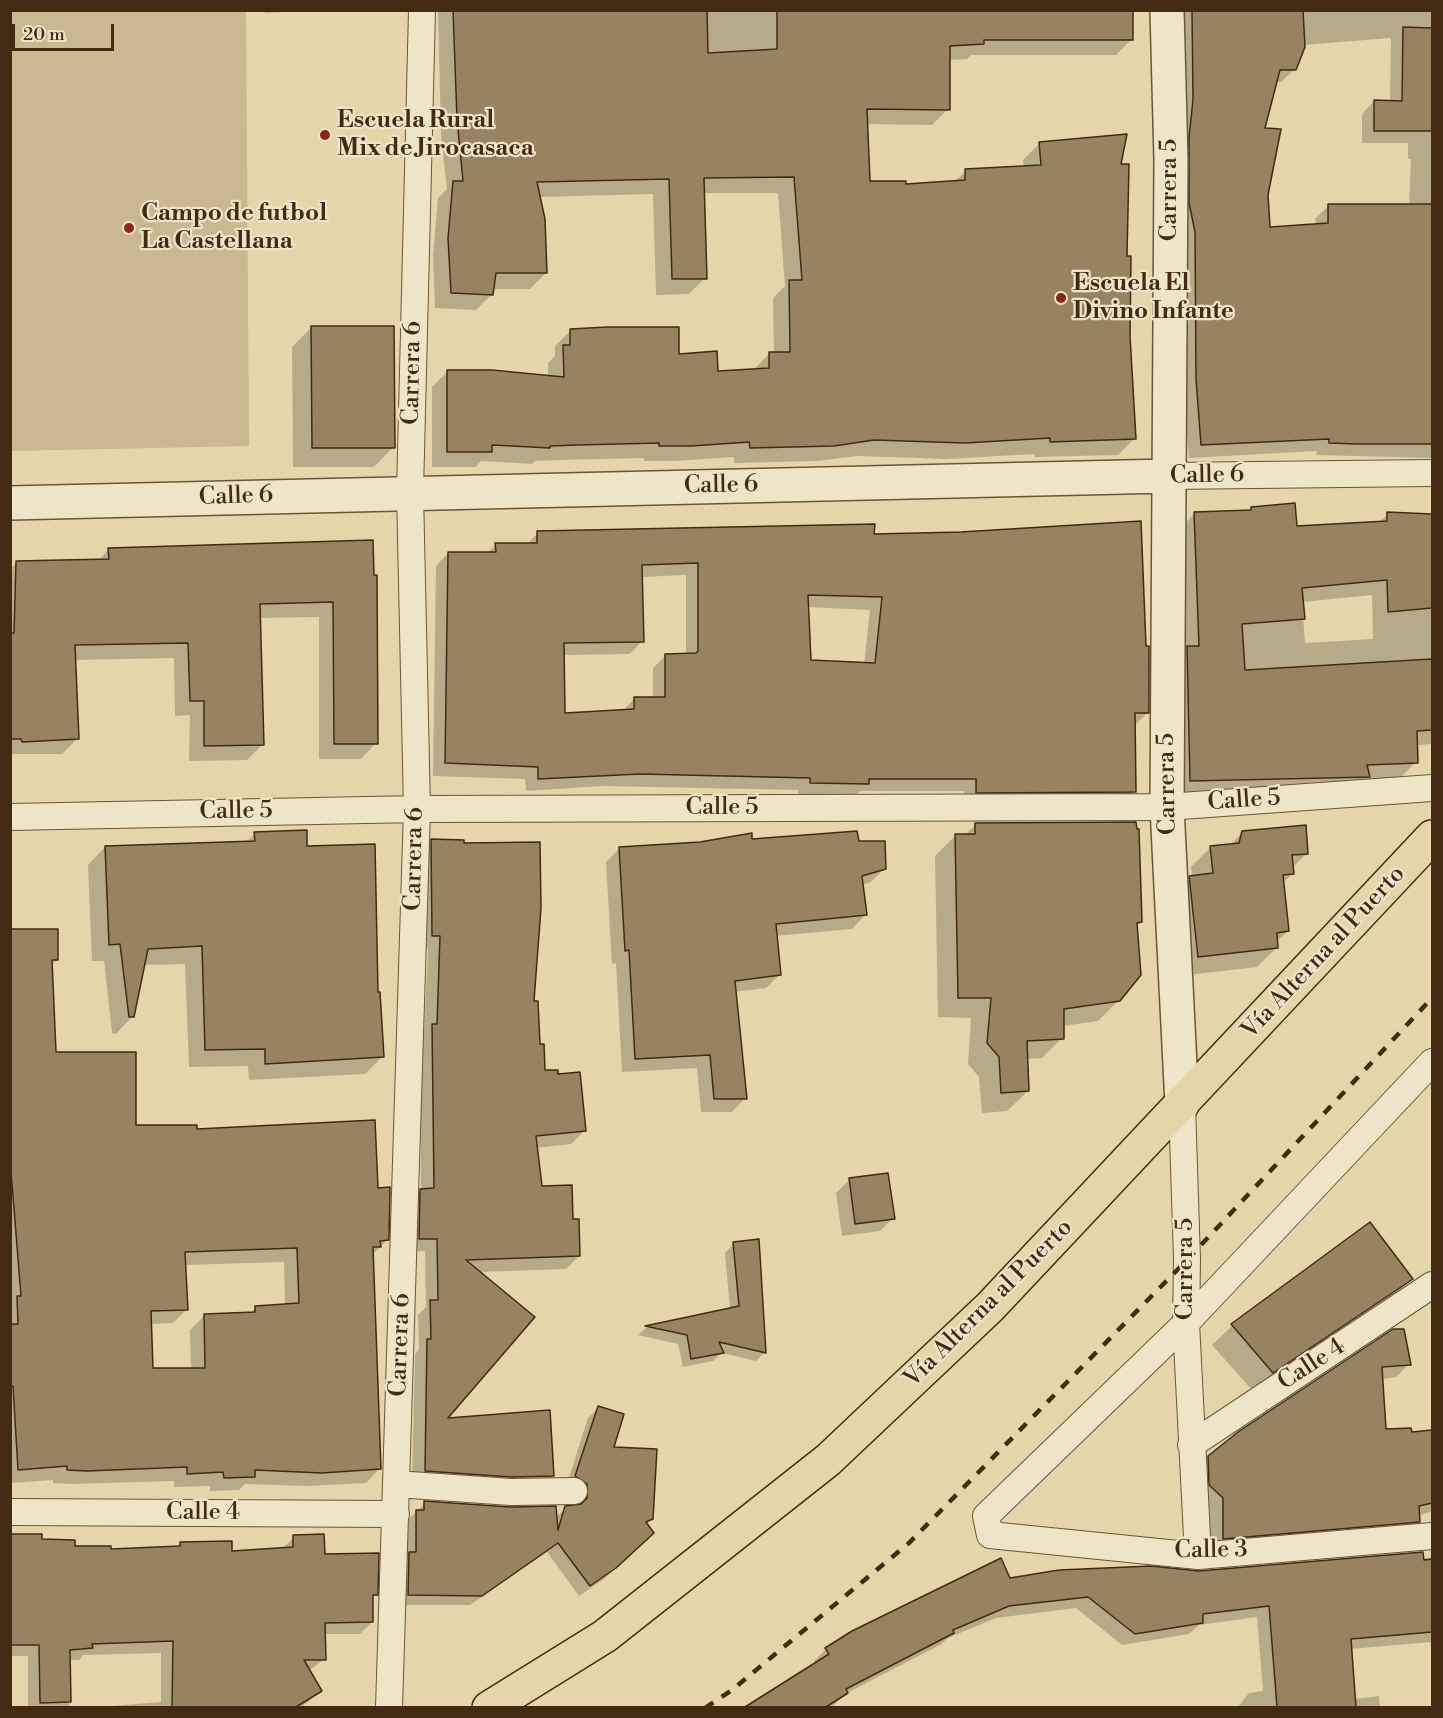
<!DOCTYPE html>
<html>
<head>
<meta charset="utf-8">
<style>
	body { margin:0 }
	#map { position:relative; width:1443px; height:1718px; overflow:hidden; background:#e5d5ab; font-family:"Libre Bodoni",serif }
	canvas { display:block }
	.frame { position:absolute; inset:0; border:12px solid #422b12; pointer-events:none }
	.scale { position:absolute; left:12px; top:24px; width:102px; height:27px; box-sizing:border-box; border:3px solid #422b12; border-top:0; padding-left:8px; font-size:18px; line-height:21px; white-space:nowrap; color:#422b12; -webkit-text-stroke:4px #eee4c8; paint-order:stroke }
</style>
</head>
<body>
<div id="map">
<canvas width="1443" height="1718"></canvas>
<div class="frame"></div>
<div class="scale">20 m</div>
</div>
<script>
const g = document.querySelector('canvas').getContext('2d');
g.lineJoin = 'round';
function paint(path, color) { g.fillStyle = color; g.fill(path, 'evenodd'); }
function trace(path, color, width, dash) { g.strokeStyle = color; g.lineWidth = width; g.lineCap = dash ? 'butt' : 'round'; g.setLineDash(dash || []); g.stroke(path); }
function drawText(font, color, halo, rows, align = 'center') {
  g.font = font + ' "Libre Bodoni",serif'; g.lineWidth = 4.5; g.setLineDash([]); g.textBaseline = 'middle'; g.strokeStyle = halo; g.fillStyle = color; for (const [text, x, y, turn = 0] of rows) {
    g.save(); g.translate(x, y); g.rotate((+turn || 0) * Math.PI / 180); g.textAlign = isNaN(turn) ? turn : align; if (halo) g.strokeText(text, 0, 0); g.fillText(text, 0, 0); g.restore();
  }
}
const green = new Path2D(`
	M10,11H246L249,446L11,451Z`);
const shadow = new Path2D(`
	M265,10H320L265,13Z
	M438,10H1131L1132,39L1116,55H971L967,59L948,60V109L932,125L866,124L868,182L904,185L954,182L966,171L1024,167L1023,160L1039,144L1119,165L1134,439L1118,455L1035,457L1034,454L948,459L857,456L817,461L734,463V457L674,461H644V458L560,460L535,461L532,464L481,461L475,467H432V387L448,371L548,377V363L555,356V346L571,330L678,356L717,372L753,370L769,354H774L773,298L785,286L778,193H703L705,278L689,294L656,295L653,194L539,197L546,273L530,289H492V294L476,310L435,308L433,255L438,198L447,189L441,135Z
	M1178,10H1432V458L1316,455L1317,451L1189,458L1184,392ZM1391,38L1390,102L1374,101L1362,114V143H1408V159H1411L1409,205L1328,206L1315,219L1316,225L1269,229L1263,130L1275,82H1281L1295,69L1303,45Z
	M311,328L393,447L374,467H293L292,347Z
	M1252,508L1295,528L1378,523L1388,514L1432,515V744L1416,745V762L1400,778L1365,779L1352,792L1175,796L1179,530L1194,514L1248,511ZM1372,595L1373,639L1305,643L1302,602Z
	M538,533L873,536L1147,713L1134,726L1135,791L1122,804L963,805L964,791H860L855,796L798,795V790L603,786L526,791L525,779L433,776L436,566L448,553H487L496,545H526ZM686,575V655H666L653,668V699H634L622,712L563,714V655L630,654L642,641L641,577ZM807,607L870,610L864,664L809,662Z
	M372,541L376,743L361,759H319V617L259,618L263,744L247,760L189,761L190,715L175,716L174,658L74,660L77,739L62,754H10V569L16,563L98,561L109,549Z
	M976,824L1140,922L1135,927L1119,1000L1098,1021L1063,1026L1062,1038L1042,1058L1026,1059L1028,1091L1007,1111L982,1113L979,1077L968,1064L971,1018L938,1017L935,856L955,836H964Z
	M1243,832L1307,853L1292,868V874L1283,883L1288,931L1276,942L1277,947L1257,967L1179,976L1170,897L1192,877L1191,867L1211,847L1230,845Z
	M255,834L377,994L382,1057L365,1074L249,1080L248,1066L189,1067L185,964L143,965L133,1016L116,1034L112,1033L104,961H92L88,865L105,847L246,842Z
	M432,841L533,1002L543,1072L584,1131L571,1144L536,1148L541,1188L572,1221L579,1256L566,1269L478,1272L445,1420L553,1476L540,1489L412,1484L415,1354L419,1350L418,1315L426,1307L425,1251L406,1252L408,1203L421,1190L420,1039L424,1034L428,949L420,948L419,854Z
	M751,841L857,843L885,868L871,882L862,885L865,915L852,929L775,936L780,974L766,988L734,992L745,1098L732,1112H701L697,1068L622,1072L616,963L612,964L606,862L619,849Z
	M10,930L57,960L50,966L54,1054L134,1127L196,1130L377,1189L387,1240L373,1254L380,1468L366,1483L307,1486L245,1484L239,1490L210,1491V1486L174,1487V1481L72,1484L53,1483V1480L10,1483ZM284,1262L285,1306L256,1307L249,1314L205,1315L190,1330L191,1369L151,1370L150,1324L173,1323L187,1309L184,1265Z
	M849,1180L893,1218L880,1231L842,1236L836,1193Z
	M1370,1225L1411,1279L1392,1299L1253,1391L1212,1345L1232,1326Z
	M734,1244L765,1352L756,1361L722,1353L713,1361L683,1367L678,1344L638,1335L646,1328L730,1309L725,1253Z
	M1394,1330L1409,1364L1396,1377L1382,1379L1385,1430L1410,1433L1432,1431V1511L1418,1516L1419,1521L1406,1534L1210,1551V1511L1197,1498L1195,1471L1209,1457Z
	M598,1408L612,1448L652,1518L646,1524L641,1544L604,1579L579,1596L547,1552L470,1605H398L406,1522L425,1503L555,1518L566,1508L577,1506V1494L566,1487L588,1418Z
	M294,1537L376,1594L371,1599L372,1622L360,1634H324V1659L309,1671L320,1690L308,1702L300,1708H251L235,1682L236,1708H85L161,1702V1653L83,1655L79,1660H69V1708H28V1656H10V1550H110L176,1547L180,1543L231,1553L282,1549Z
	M1432,1558V1642L1350,1649L1354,1699L1379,1696L1380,1708H1237L1249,1693L1263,1691L1257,1617L1199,1625L1189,1634L1122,1645L1076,1608L996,1618L948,1638L940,1645L845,1694L831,1708H748L816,1664L814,1661L826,1649L1010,1579L1199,1572Z`);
const building = new Path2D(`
	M453,10H707L708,53L777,49V10H1133V40H984V44L950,46V110L867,109L870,181H906V184L965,180V169L1041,165L1039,142L1127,134L1121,164H1129L1127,256H1131L1130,336L1136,439L1050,442V438L965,443L874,440L834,446L750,448L749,442L691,446H659V443L577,445L550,446V448L492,445V452H447V370H492L564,377L563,345H570V329L607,327H679V354L717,351L718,371L769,368V352H790L789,280H802L794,177L704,178L707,279H672L669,179L537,182L545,219L547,273H496L493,295L451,293L448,238L453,181H463L457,119Z
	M1192,10H1303L1305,47L1296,70H1280L1265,128L1281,129L1268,195L1270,227L1328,223V204H1432V444H1356L1329,443V439L1201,445L1196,379L1195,232L1189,203V138L1193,99Z
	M1403,27L1432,28V131H1374V100L1402,101Z
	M311,326H394L395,448H312Z
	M1295,503L1297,526L1387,521V512L1432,514V608L1388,612L1387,580L1302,588L1305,619L1242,624L1245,670L1432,659V730L1417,731L1418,763L1367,765L1370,777L1190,781L1187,646H1199L1194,512L1251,510V507Z
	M1141,521L1146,646H1149V713H1135L1136,792L976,793V779H869V784L810,783V778L640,774L538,779V767L445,763L448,552H496L495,543H537V531L875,524L874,534L961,532ZM698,563V651L696,653L665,654V697H634V709L565,713L564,643L644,642L642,565ZM808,595L882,597L875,663L811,660Z
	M373,540L374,575H377L378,744H334L333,602L260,604L264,745L204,746V701H190L188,643L75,645L79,739L22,742L21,739H10V633H14L16,561L109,559L108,548Z
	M1136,822L1137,829H1139L1142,922L1137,923L1141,975L1120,1001L1064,1009V1039L1027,1041L1029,1091L1001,1093L999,1057L987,1043L991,998H958L955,834H975V823Z
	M1306,825L1308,854L1292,855L1294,874L1283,875L1289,931L1277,933L1278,948L1198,957L1189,876L1213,873L1210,846L1239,843L1242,831Z
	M307,830V846L375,844L378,992H380L384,1057L265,1064V1049L205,1050L202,946L148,949L134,1017H129L120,944L109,945L105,846L255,841L254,832Z
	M857,831L859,841H885L886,869L862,876L867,915L776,924L781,975L735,981L747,1099H714L710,1055L635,1059L629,950L625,951L619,847L700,842L752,833V839Z
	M431,839L464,840V843L540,842L541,908L534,1001H538L540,1044H544L545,1070H558V1074L580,1072L586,1131L536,1136L542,1186L572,1185L573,1219H579L580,1256L466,1260L535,1317L448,1418L550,1410L554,1476L511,1477L425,1471L427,1339H431L430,1300H438L437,1239H419L420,1189L434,1188L432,1024H437L440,936H432Z
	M10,929H58V960H52L56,1052H136V1125H197V1129L375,1120L378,1188L390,1187L389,1240L380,1241L381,1247H373L381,1469L322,1473L255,1470V1477L224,1478L223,1472L187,1474V1467L87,1471L67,1470V1466L18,1470L13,1386H10V1324H18L17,1296H21L10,1159ZM297,1248L299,1303L255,1306V1312L204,1314L205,1368H153L151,1311L188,1310L185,1252Z
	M888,1173L895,1219L855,1224L849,1178Z
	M1370,1222L1413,1279L1273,1373L1231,1324Z
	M759,1239L766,1353L719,1342L724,1353L691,1359L687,1335L645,1326L739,1306L733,1242Z
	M1393,1329H1404L1411,1365L1382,1367L1386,1429L1411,1428L1412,1432L1432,1430V1503L1419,1506L1420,1522L1223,1539V1498L1209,1485L1208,1456L1238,1432Z
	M598,1406L624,1414L614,1447L657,1449L653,1519L646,1522L654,1533L616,1568L590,1586L558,1543L482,1596L408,1595L409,1552H416V1510H424V1501L510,1507L556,1506L558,1530L565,1506L581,1504L587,1498V1484L575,1476Z
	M10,1534H42V1539L75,1540V1546H111V1549L180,1546V1542L232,1541V1551L293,1547V1535L324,1534L325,1554L379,1553L378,1595H373V1622L325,1623L326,1660H304L322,1691L296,1707H172L173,1641L92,1644L93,1648L70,1650L71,1702L40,1703L39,1645H10Z
	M1423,1552L1424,1560L1432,1559V1632L1351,1639L1356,1707H1277L1269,1606L1203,1614V1623L1135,1634L1088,1597L1009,1606L953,1630L954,1633L846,1689L848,1693L826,1707H745L829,1654L825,1648L852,1631L1001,1558L1010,1578L1059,1570L1151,1566L1199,1571Z`);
const minor = new Path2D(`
	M1167,476L1432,473
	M10,817L417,809L1167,807L1432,788
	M1432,1062L1186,1323L986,1516L990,1535L1198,1556L1432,1536
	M1182,1105L1187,1260L1186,1323L1198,1556
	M1191,1445L1432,1285
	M396,1484L511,1492L574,1491
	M10,1512L396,1514
	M389,1708L417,809L410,492L422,10`);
const tertiary = new Path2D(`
	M1167,10L1171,160L1167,807L1182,1105
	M10,503L1167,476`);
const primary = new Path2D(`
	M489,1708L605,1636L828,1460L990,1307L1432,837`);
const rail = new Path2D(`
	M705,1708L732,1690L909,1543L1187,1260L1432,998`);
const markers = [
	[325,135,6,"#8f2418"],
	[129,228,6,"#8f2418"],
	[1061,298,6,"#8f2418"]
];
const poiNames = [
	["Escuela Rural",337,121],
	["Mix de Jirocasaca",337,149],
	["Campo de futbol",141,214],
	["La Castellana",141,242],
	["Escuela El",1073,284],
	["Divino Infante",1073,312]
];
const streetNames = [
	["Carrera 5",1170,190,-90],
	["Carrera 6",413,373,-89],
	["Calle 6",1207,476,-1],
	["Calle 6",721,486,-1],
	["Calle 6",236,497,-2],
	["Carrera 5",1168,784,-91],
	["Calle 5",1244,801,-4],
	["Calle 5",722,808],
	["Calle 5",236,812,-1],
	["Carrera 6",415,859,-89],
	["Vía Alterna al Puerto",1324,953,-47],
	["Carrera 5",1186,1269,-90],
	["Vía Alterna al Puerto",989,1304,-45],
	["Carrera 6",401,1345,-88],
	["Calle 4",1312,1365,-33],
	["Calle 4",203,1513],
	["Calle 3",1211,1551,-1]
];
paint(green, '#c9b891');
paint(shadow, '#0003');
paint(building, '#978362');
trace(building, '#422b12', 1.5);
trace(minor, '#6b5638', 28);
trace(tertiary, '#6b5638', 36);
trace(primary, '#422b12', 36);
trace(minor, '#eee4c8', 26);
trace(tertiary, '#eee4c8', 33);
trace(primary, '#e5d5ab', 33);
trace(rail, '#422b12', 4.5, [10, 10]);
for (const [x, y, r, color] of markers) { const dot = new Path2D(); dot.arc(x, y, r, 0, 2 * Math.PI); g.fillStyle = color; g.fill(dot); trace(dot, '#eee4c8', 2); }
drawText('bold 24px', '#422b12', '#eee4c8', poiNames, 'left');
drawText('24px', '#422b12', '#eee4c8', streetNames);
</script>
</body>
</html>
